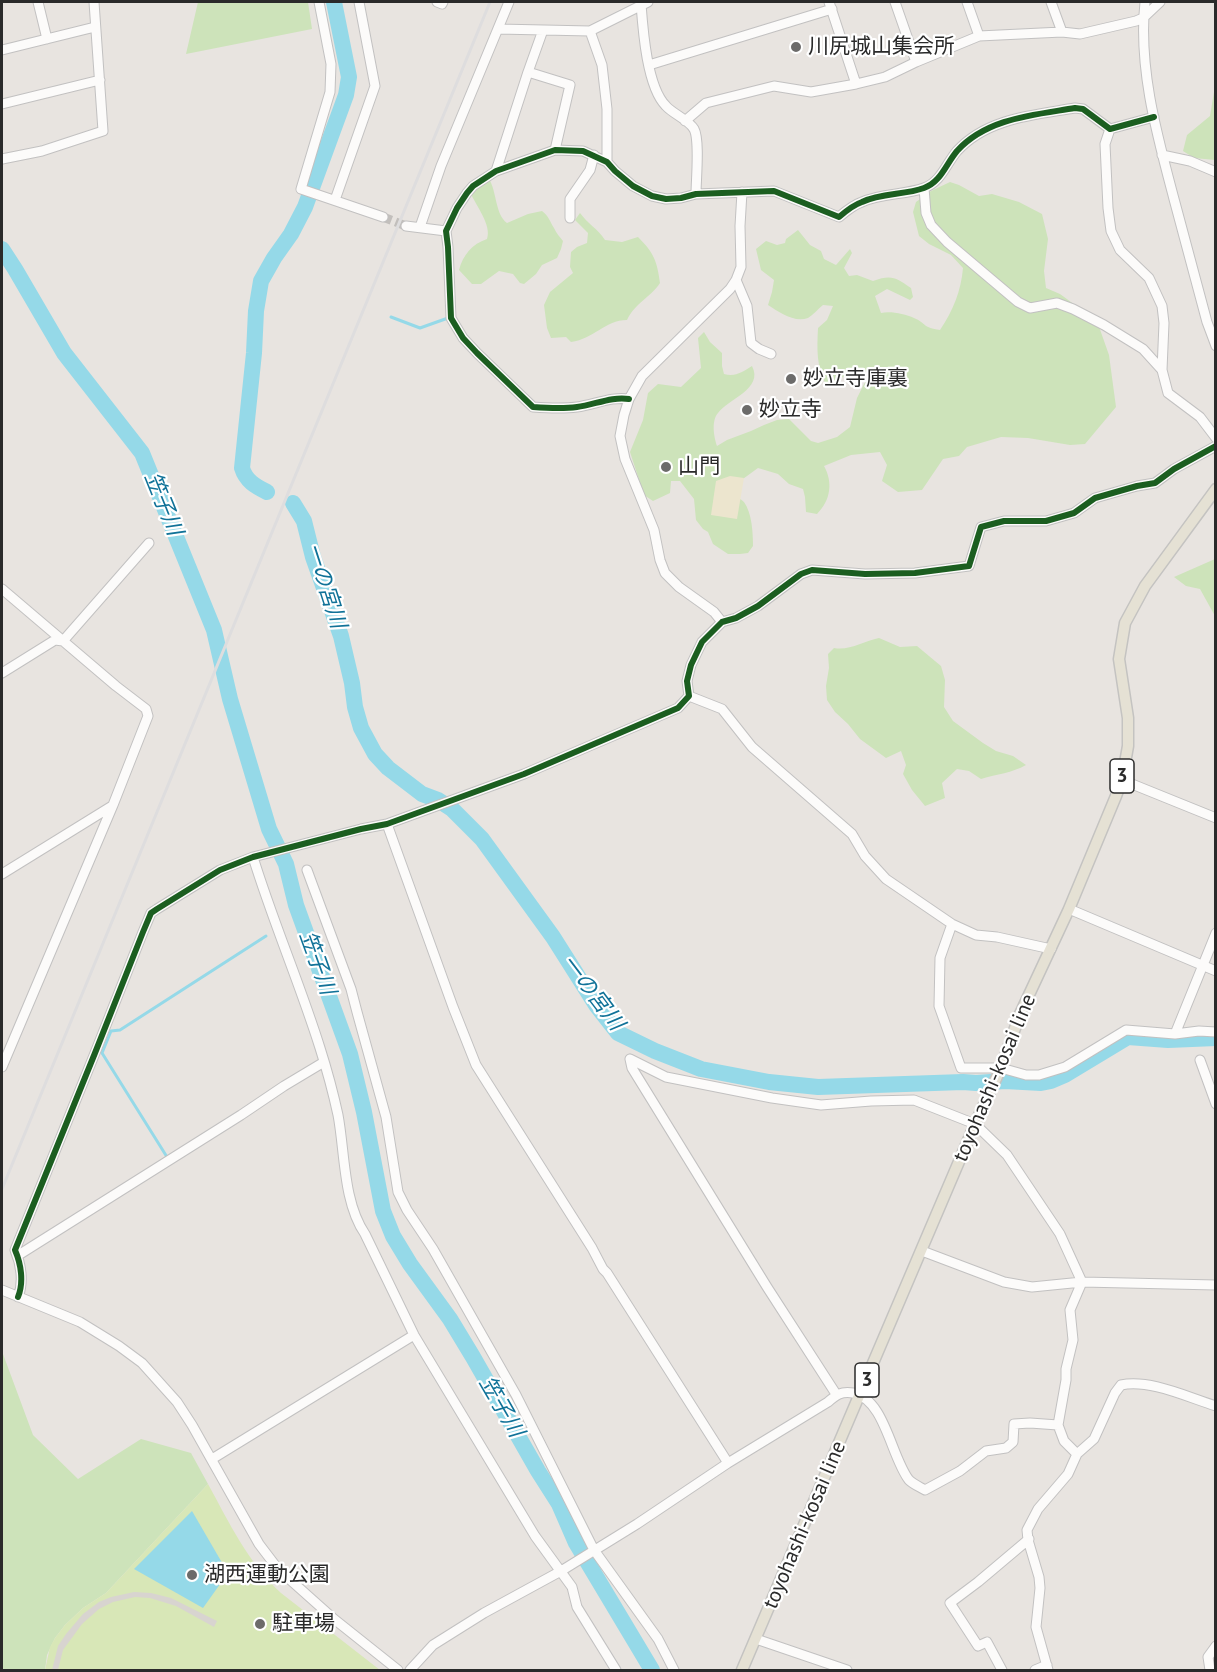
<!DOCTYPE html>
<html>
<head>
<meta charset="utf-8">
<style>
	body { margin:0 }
	#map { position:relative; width:1217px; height:1672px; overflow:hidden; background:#e8e4e0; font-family:"PT Sans",sans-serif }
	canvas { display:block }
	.frame { position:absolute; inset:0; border:3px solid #2a2a2a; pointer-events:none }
</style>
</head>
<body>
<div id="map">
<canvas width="1217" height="1672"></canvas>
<div class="frame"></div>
</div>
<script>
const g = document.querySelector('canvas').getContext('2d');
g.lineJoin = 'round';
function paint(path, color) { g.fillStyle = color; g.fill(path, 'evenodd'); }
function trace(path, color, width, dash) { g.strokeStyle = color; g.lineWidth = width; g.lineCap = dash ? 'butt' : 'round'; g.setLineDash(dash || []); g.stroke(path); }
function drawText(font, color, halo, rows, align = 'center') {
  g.font = font + ' "PT Sans","Noto Sans JP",sans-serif'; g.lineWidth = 4.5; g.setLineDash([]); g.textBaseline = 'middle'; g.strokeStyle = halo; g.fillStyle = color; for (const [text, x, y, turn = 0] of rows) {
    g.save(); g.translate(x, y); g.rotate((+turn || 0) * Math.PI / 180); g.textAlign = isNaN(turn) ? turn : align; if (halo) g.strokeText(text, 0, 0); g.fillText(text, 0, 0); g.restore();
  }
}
const green = new Path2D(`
	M198,2H308L312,29L186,54Z
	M1215,86V160L1194,158L1183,151L1187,135L1210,116Z
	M489,179C497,192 495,214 507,223L528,214L542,211C549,216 550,222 554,228C556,233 560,237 563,241L561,249L557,258L542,265L536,274L524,284L520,283L513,274L499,271L481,284H472L459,270C463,255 472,244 487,239C492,225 476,206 470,192Z
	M950,182L959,185L979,196L992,194L1019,202L1042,214L1048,239L1044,271L1046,288L1060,294L1097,321L1109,355L1116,407L1085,444L1070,445L1028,438L1001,437L967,447L959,456L943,459L922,490L898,492L882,481L887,465L880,452L851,455L824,466C833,482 831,500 817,514L806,512L805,497L803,489L789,484L778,474L758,468L736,484L732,494C735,496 741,499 744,502C752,513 753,533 753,546L748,553L740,554H728L713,544L708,532L703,529L696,520L694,499L680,481H671L670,493L653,501L644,495L630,452L643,420L648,393L658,384L681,387L701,368L698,338L704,332L710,342L722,353V366L724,374C736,377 742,372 752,366C764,389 728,399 718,413C711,421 714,437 717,446L727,440L751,431L764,425L777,420L789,419L811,441L818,443L837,437L850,427L857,398L864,384L872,375L869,371C849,369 844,378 827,386C816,368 817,348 818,328L827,320L833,306L823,305C818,309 813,315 808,318C794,323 779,312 768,305L772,292L774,280L761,270L756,249L766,241L777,245L785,243L786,239L798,230L810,245L821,251L824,259L836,265L850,249L852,253L844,268L849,276L857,275L873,281C892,274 896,278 911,288L913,297L910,300L887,289L875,296L881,313C891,311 905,314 914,318C926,323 923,328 940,330C953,311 961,291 963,268L951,255L929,244L919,236L913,212L916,202L931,191Z
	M580,213C588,224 597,228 605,240L622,242L638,237C654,253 657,261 660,283C650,298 635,303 627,320C605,320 594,339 571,342L566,337L551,338L547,328L544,305L550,292L573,273L570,267L571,252L577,247L587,243L588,233L575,220Z
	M1215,559V616L1200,589L1186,586L1174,577Z
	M879,638L900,647L917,646L941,666L945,680L944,707L953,721L983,743L996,751L1013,756L1026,765C1012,773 997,774 981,779L969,771L957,769L942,783L945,798L925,806L912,790L903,774L906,765L901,751L886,758L860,739L848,724L835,712L827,700L826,686L829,668L828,654L834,648C849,651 864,641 879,638Z
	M3,1354L33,1435L78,1479L141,1439L191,1453L208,1484L106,1593L83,1608L65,1625L55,1638L47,1655L45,1670H2Z`);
const sand = new Path2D(`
	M730,476L744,478L737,519L711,515L716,481Z`);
const pitch = new Path2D(`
	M208,1484C230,1524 247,1561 281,1593L380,1670H45L50,1647L55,1638L65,1625L83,1608L106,1593Z`);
const plaza = new Path2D(`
	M134,1592L151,1593L171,1598L217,1621L214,1627L176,1606L150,1598L135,1597L113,1602L99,1609L82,1624L63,1650L58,1670H52L58,1646L66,1634L83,1614L99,1602L111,1597Z`);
const water = new Path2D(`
	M192,1511L228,1573L203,1608L134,1569Z`);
const stream = new Path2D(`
	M391,317L420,328L448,318
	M167,1157L102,1053L111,1031L120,1030L266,936`);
const river = new Path2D(`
	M2,249L15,269L64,353L142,453L214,630L230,699L269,829L286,864L296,905L350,1054L364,1112L383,1211L393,1236L410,1264L450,1319L473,1357L538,1471L559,1504L576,1543L652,1670
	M267,492C255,486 246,481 242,468L254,353L256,311L261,281L274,258L291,234L305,207L346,95L349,77L334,2
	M293,503L304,521L313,557L341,636L352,683L355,707L361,728L375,754L388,768L422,794L438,800L452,809L482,839L553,937L596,1005L618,1033L655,1051L701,1069L769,1082L818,1087L963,1082L976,1083L1005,1081L1041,1083L1051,1081L1065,1075L1128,1037L1168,1040L1216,1038`);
const minorTunnel = new Path2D(`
	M383,217L406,226`);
const minor = new Path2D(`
	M38,2L47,39
	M319,2L331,64L330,92L301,189L383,217
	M437,2L442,4L443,2
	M829,2L856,84
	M895,2L916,62
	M967,2L979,36
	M1051,2L1062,32
	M1145,2C1138,68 1157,135 1174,199C1185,240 1196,281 1207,322L1216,346
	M641,4C643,31 647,87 666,106C673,114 689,120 694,129C700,140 696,180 696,194
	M498,29L590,31L648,2
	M590,31L602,65L607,109V162
	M2,50L95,27
	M649,65L832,9
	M528,72L570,85L555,150
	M2,104L100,80
	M685,121L706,103L774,86L811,92L856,84L885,77L916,62L979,36L1062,32L1080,34L1136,21L1143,18L1160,2
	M1110,129L1105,144L1108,208L1111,231L1120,250L1149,278L1162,306L1164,323L1162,370L1168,393L1200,417L1216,438
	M1162,155L1190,161L1216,172
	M2,159L42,151L103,131L94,2
	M496,171L528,72L543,30
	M924,188L926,213L931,225L947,242L1018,302L1030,308L1057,303L1073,309L1104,325L1143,349L1162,370
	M335,200L375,86L359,2
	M570,218V199L590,170L594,155
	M406,226L446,231
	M420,227L441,166L509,2
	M736,280L747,306L751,343L759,349L771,354
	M629,399C612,396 594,405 577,407C562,409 547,408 533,407L477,353L463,338L451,318L448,247L446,231L457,208L467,193L473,186L496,171L555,150L583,151L607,162L615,171L633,186L652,196L666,199L681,198L696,194L774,191L839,217C846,211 853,205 862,202C881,193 905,195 924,188C941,182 946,164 957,151C987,118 1034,115 1075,108L1083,109L1110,129L1154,117
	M2,589L116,686L146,709L148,716L113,805L2,1067
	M722,622L714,612L679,587L665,573L660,560L654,530L625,459L620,436L624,415L629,399L642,376L730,289L736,280L741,267L740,226L742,192
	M63,641L149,543
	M2,673L55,640L63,641
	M689,696L722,709L752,747L852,834L865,856L886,879L952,924L976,935L997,937L1051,949
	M1122,780L1216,818
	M387,824L453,1007L476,1065L592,1248L603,1269L607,1273L728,1463
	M253,857C273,922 300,984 320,1048C327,1070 333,1092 338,1115C345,1152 343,1202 365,1234L414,1335L535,1536L572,1587L577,1607L616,1670
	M307,870L351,989L357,1012L386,1117L398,1192L407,1210L433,1249L516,1395L594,1550L658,1639L674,1670
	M2,874L112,806
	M1069,909L1216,971
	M952,924L940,958L939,1006L961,1068H1001L1026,1075H1039L1065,1067L1126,1030L1175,1034L1199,1031L1216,1032
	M1175,1034L1216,933
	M630,1059L666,1077L772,1098L821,1105L871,1101L914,1100L975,1124L1007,1155L1060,1234L1082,1282L1070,1310L1073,1340L1066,1369V1380L1058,1425L1064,1441L1077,1454
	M630,1059L632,1068L767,1287L836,1394
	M1200,1060L1216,1104
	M922,1251L1004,1282L1032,1287L1082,1282L1216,1285
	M17,1256L241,1115L284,1086L324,1062
	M2,1290L80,1322L119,1346L142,1363L177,1402L192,1425L259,1544L278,1569L334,1619L398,1670
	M18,1297C24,1282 21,1264 15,1250L95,1053L143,932L151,913L157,909L220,870L253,857L361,829L387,824L524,774L678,708L689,696L687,681L691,665L702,642L722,622L736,618L758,606L801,574L812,570L865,574L915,573L969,566L981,527L1004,521H1046L1074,513L1095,498L1137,486L1155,483L1174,469L1216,446
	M212,1459L414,1335
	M756,1639L847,1670
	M410,1670L433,1645L484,1613L561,1571L637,1524L728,1463L828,1402C836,1395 841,1391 853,1393C885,1399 891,1457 909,1480C913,1484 920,1487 925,1490L960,1471L986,1451L1006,1448L1013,1442L1014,1424L1030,1423L1058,1425
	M1002,1670L987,1642L978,1646L950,1603L978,1582L1029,1539
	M1035,1670L1047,1665
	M1048,1670L1036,1627L1040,1588L1039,1577L1028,1540L1027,1530L1038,1509L1068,1474L1077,1454L1094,1439L1115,1393L1121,1385C1150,1379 1187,1397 1216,1406
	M1210,1670L1208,1657L1216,1646`);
const major = new Path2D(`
	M742,1670L975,1124L1001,1068L1020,1014L1069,909L1116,796L1122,780L1128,746V718L1119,659L1125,623L1145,586L1216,489`);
const rail = new Path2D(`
	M2,1189L490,2`);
const cycleway = new Path2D(`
	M629,399C612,396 594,405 577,407C562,409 547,408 533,407L477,353L463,338L451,318L448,247L446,231L457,208L467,193L473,186L496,171L555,150L583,151L607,162L615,171L633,186L652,196L666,199L681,198L696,194L774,191L839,217C846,211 853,205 862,202C881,193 905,195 924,188C941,182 946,164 957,151C987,118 1034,115 1075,108L1083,109L1110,129L1154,117
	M18,1297C24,1282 21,1264 15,1250L95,1053L143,932L151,913L157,909L220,870L253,857L361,829L387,824L524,774L678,708L689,696L687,681L691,665L702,642L722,622L736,618L758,606L801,574L812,570L865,574L915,573L969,566L981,527L1004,521H1046L1074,513L1095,498L1137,486L1155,483L1174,469L1216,446`);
const markers = [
	[796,47,6,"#6c6b6a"],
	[791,379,6,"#6c6b6a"],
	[747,410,6,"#6c6b6a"],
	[666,467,6,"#6c6b6a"],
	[192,1575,6,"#6c6b6a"],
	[260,1624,6,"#6c6b6a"]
];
const shields = [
	[1122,776,24],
	[867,1380,24]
];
const shieldNames = [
	["3",1122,776],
	["3",867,1380]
];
const poiNames = [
	["川尻城山集会所",808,47],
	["妙立寺庫裏",803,379],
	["妙立寺",759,410],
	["山門",678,467],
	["湖西運動公園",204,1575],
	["駐車場",272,1624]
];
const streetNames = [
	["toyohashi-kosai line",995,1078,-67],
	["toyohashi-kosai line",805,1525,-67]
];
const waterNames = [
	["笠子川",163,504,68],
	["一の宮川",325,586,72],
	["笠子川",317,963,70],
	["一の宮川",592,993,53],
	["笠子川",501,1407,60]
];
paint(green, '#cde3ba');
paint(sand, '#ece5ce');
paint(pitch, '#d8e7b7');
paint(plaza, '#d8d4d0');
paint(water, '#95d9e8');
trace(stream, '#95d9e8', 3);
trace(river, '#95d9e8', 16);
trace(minorTunnel, '#c2bfbc', 9, [9, 4.5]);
trace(minor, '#c2c1c1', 11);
trace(major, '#c4c3c1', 13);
trace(minor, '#fcfbfa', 9);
trace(major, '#e5e1d4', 10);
trace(rail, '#deddde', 3);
trace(cycleway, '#1b5e20', 6);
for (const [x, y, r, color] of markers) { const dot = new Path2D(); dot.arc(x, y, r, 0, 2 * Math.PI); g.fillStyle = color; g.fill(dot); trace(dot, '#fff', 2); }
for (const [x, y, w] of shields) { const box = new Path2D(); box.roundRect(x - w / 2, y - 17, w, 34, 4.5); g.fillStyle = '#fff'; g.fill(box); trace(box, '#2a2a2a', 1.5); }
drawText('bold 20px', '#2a2a2a', null, shieldNames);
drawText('21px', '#2a2a2a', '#fff', poiNames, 'left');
drawText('21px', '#2a2a2a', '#fff', streetNames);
drawText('italic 22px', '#107298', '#fff', waterNames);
</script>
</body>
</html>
